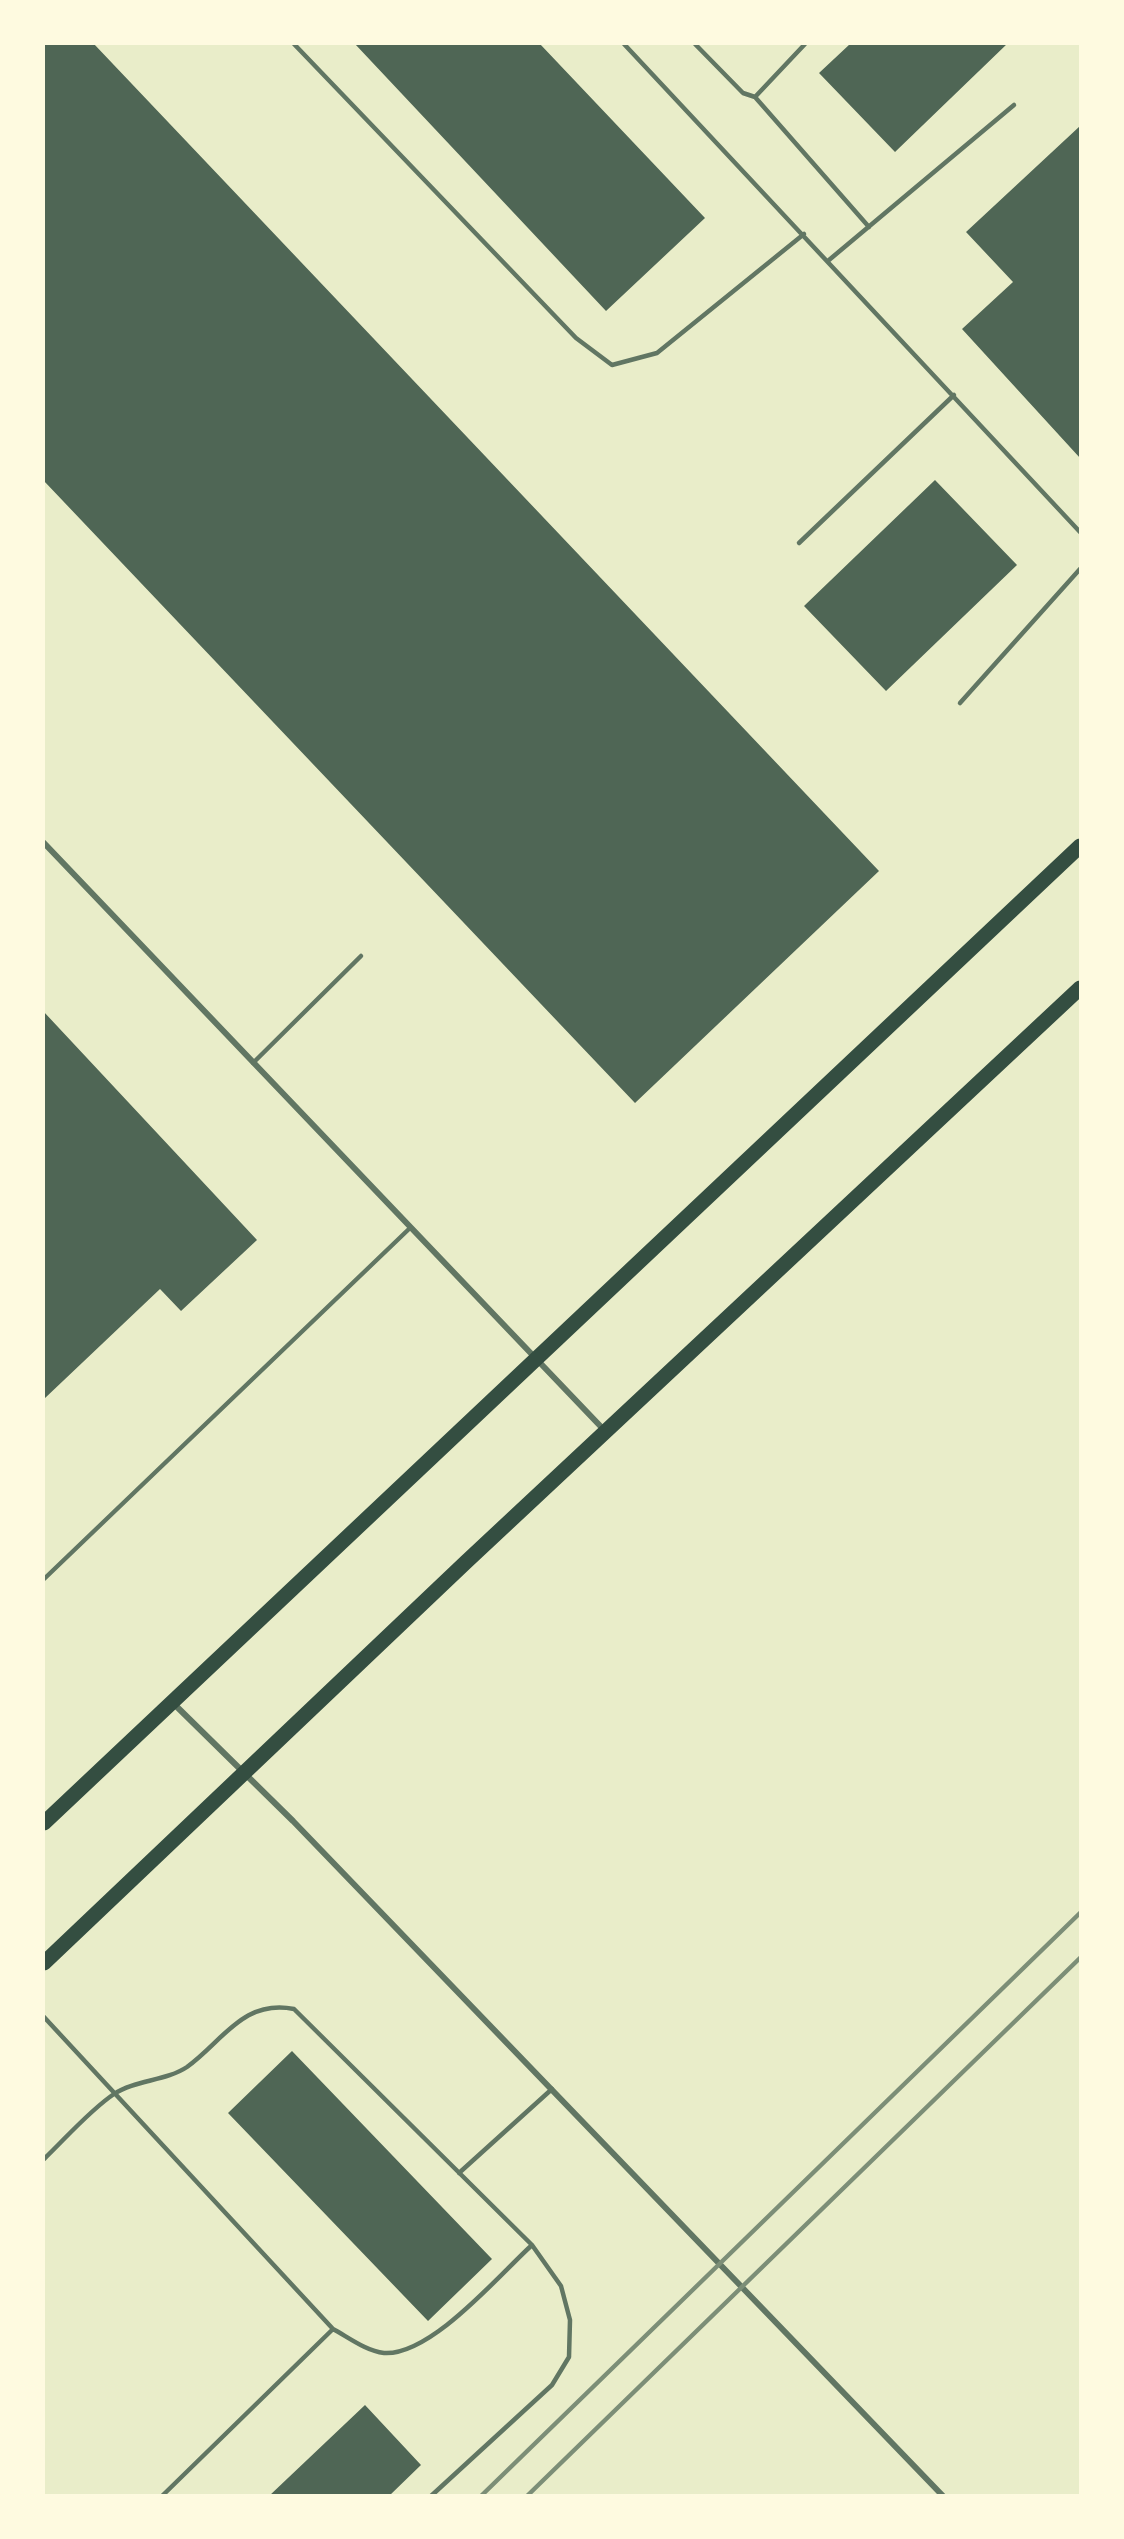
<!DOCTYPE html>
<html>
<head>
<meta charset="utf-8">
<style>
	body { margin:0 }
	#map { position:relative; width:1124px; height:2539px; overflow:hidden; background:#e9edc9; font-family:"Exo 2",sans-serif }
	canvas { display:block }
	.frame { position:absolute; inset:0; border:45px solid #fefae0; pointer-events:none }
</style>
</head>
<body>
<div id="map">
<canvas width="1124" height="2539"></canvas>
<div class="frame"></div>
</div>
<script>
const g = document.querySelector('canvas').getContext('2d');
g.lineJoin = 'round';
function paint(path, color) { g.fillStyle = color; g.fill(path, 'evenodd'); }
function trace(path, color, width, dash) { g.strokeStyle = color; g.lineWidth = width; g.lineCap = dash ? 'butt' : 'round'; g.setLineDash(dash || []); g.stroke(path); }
const building = new Path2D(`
	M44,44H94L879,871L635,1103L44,481Z
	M355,44H540L705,218L606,311Z
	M850,44H1007L895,152L819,73Z
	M1080,126V458L962,329L1013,282L966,232Z
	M935,480L1017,565L886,691L804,606Z
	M44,1012L257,1240L181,1311L160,1289L44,1399Z
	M292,2051L492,2259L428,2321L228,2113Z
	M365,2405L421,2465L389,2496H269Z`);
const service = new Path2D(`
	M294,44L576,338L612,365L657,353L804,234
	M624,44L1080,532
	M695,44L743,93L755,97
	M805,44L755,97L869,227
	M829,260L1014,105
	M799,543L954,395
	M960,703L1080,569
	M253,1063L361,956
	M44,1579L410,1228
	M44,2017L333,2329L162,2496
	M44,2159C65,2139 90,2110 114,2094C135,2080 166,2081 187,2067C223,2041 243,1999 294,2009L532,2245L561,2286L570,2320L569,2357L552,2385L431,2496
	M459,2173L552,2089
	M333,2329C348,2337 366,2351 384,2353C431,2356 499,2275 532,2245`);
const minor = new Path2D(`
	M44,843L606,1432
	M172,1702L293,1821L943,2496`);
const primary = new Path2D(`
	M44,1823L1080,846
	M44,1963L466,1562L1080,988`);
const rail = new Path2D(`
	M481,2496L1080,1913
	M527,2496L1080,1958`);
paint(building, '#4f6655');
trace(service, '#617663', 4.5);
trace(minor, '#617663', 6);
trace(primary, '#344e41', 15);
trace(rail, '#7c8e77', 4.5);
</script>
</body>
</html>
